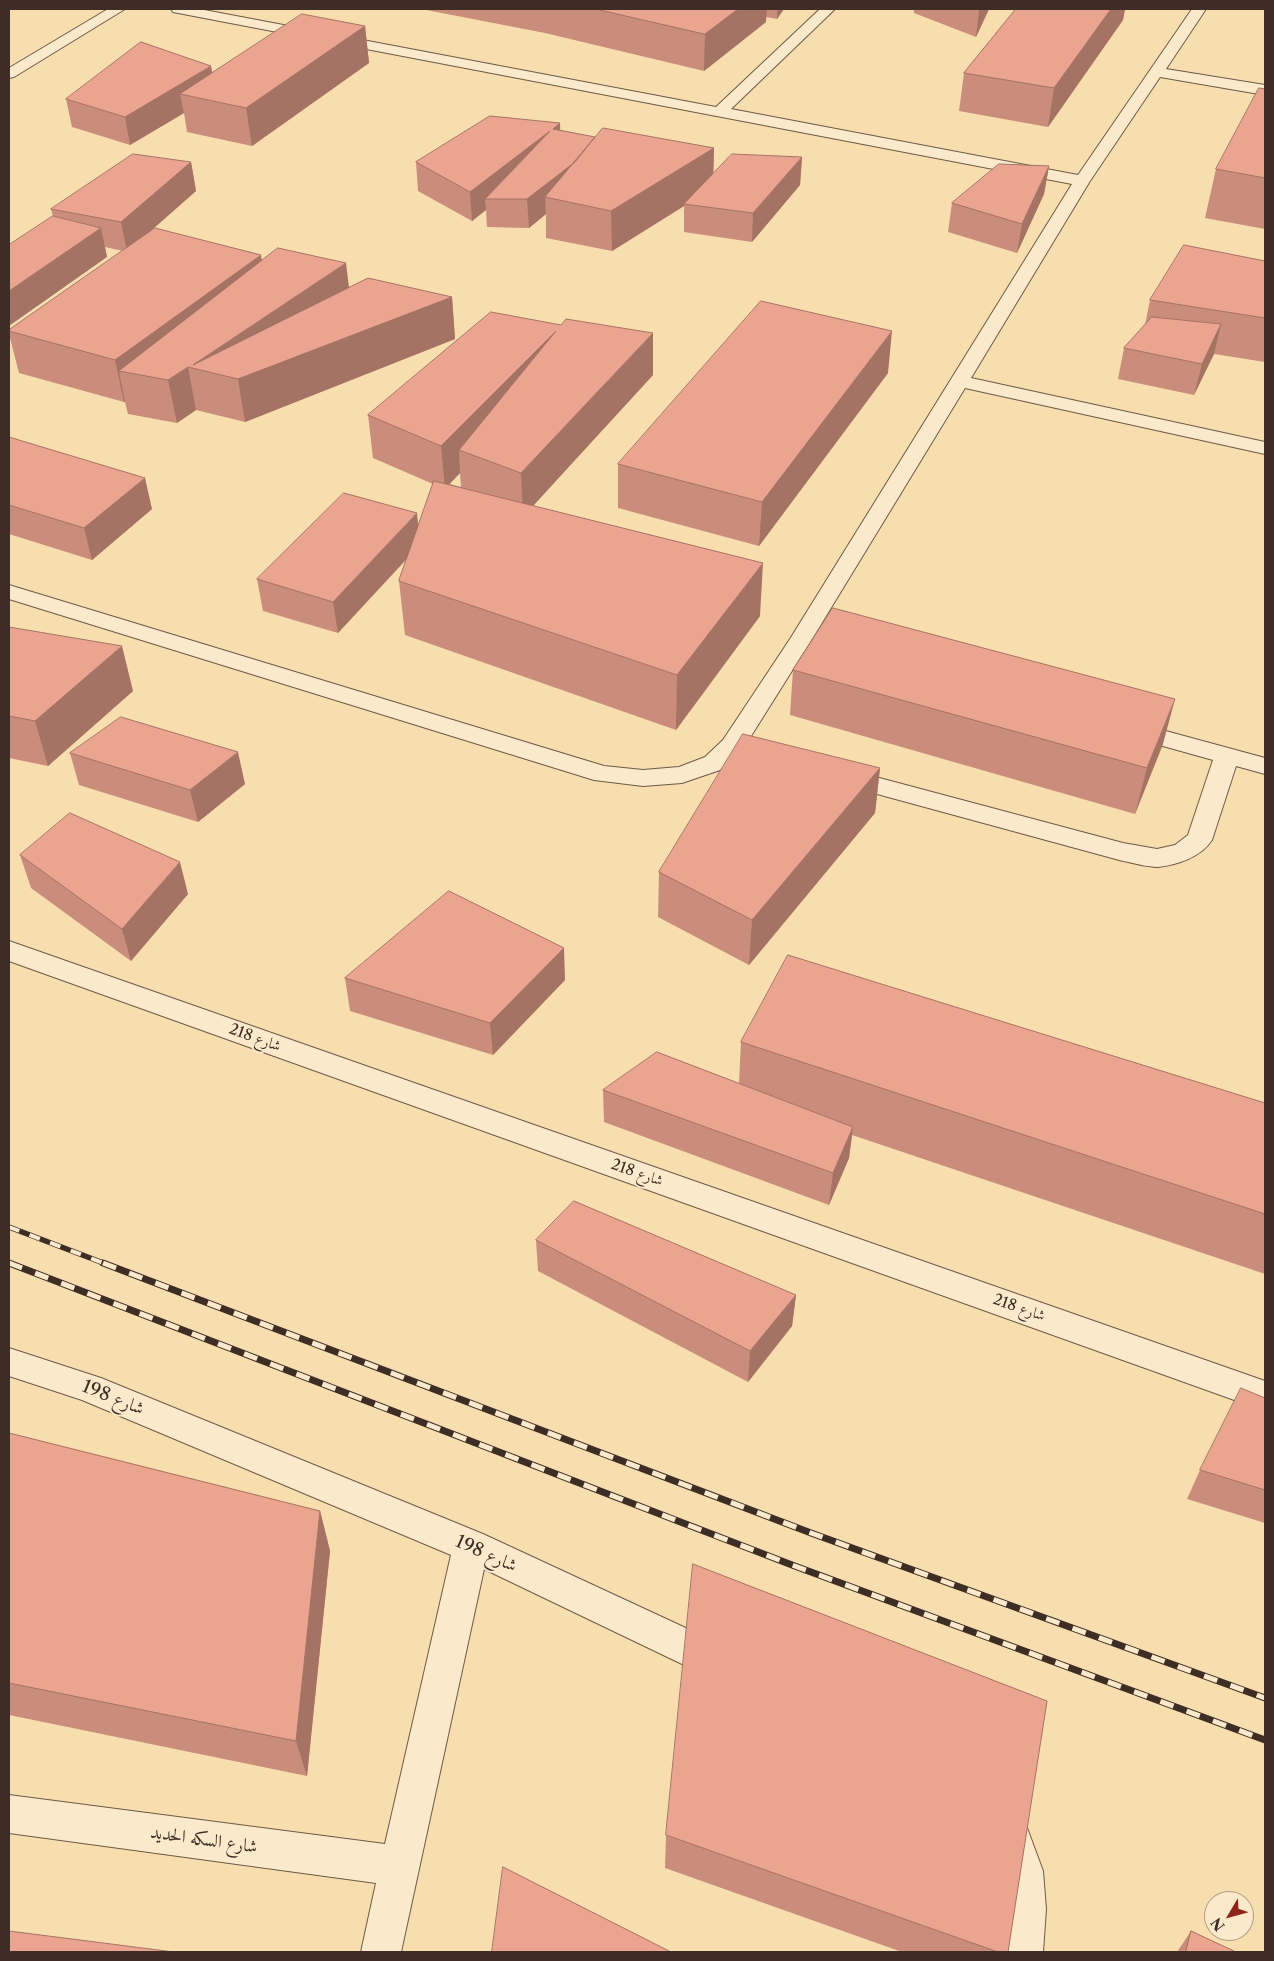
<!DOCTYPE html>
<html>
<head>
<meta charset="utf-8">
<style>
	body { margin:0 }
	#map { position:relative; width:1274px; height:1961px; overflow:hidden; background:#f8deaf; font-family:"Libre Caslon Text",serif }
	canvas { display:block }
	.frame { position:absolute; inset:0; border:10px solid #3e2d24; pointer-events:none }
	.north { position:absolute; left:1204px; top:1891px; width:50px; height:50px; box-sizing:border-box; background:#faeacb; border:1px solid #af9e88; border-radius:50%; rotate:233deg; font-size:14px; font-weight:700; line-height:20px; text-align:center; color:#3e2d24 }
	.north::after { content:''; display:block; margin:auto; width:18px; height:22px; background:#8f2418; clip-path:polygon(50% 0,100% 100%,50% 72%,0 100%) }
</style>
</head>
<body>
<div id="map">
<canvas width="1274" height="1961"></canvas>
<div class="frame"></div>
<div class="north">N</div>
</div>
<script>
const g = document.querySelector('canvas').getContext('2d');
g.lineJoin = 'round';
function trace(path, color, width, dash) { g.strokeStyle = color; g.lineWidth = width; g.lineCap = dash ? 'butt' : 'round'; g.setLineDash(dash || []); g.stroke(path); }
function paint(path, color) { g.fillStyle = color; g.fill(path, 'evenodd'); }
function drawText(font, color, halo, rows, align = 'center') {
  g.font = font + ' "Libre Caslon Text",Amiri,serif'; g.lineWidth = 4; g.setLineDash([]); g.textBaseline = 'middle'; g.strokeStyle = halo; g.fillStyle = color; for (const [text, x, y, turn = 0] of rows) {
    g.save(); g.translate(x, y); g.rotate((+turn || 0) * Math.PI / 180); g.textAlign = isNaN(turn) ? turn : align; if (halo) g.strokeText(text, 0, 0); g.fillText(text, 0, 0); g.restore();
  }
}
const service = new Path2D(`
	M108,9H125L14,77L9,78V68Z
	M171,9H199L716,107L820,9H835L731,109L1078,175L1192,9H1206L1166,69L1265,85V95L1160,77L1090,181L971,378L1265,442V454L965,388L812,639L741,752L723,769L682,783L643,786L594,780L9,599V585L604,766L643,770L679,767L705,757L723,740L790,639L1072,184L178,13L173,12Z
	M1129,721L1265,758V774L1236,766L1212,840C1201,857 1177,865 1158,867C1147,867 1134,863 1123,861L833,782L830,776L833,770L842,768L1123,843L1157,849L1175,845L1188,835L1213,760L1120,734L1117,729L1120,724Z`);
const minor = new Path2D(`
	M9,941L1265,1381V1411L9,961Z
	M9,1348L101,1378L483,1534L731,1649L736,1662L731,1675L718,1680L705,1675L484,1569L401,1952H361L376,1883L9,1833V1795L385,1844L451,1555L82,1400L9,1376Z
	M1009,1811L1023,1817L1043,1871L1046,1909L1043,1952H1003L1006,1909L1003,1871L989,1831L995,1817Z`);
const railFar1 = new Path2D(`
	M9,1227L106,1264
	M9,1263L12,1264`);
const rail = new Path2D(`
	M9,1263L792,1565L1265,1740
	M103,1263L811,1533L1265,1698`);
const wall = new Path2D(`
	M421,9H784L777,19L766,17V22L704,71L545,33Z
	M914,9H989L976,37L914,13Z
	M1016,9H1125L1123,20L1048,127L959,111L964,73Z
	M365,26L369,63L252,146L187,132L184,113L130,145L72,127L66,99L212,73Z
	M1265,89V229L1205,218L1216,169Z
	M560,123V130L595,137L714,148L713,174L802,157L800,185L752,242L684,232V206L612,251L546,238V214L529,228L487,227L486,210L472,221L418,191L416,162Z
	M191,162L196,191L149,232L262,260L349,287L452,297L455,339L245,422L196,410L177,423L128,414L125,402H124L19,373L9,334V330L123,251L105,247L107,257L53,216L51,209Z
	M1049,166L1044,194L1017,253L948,232L952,203Z
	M1265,261V362L1214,354L1194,395L1118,379L1124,348L1145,325L1150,300Z
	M888,373L759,546L618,508V464Z
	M653,375L533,505L760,616L676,730L405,635L399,581L407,559L338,633L263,611L257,579L419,525L433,484L373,458L368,415ZM460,473L461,487L449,484Z
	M9,437L152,509L92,560L9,534Z
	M9,627L133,691L48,766L9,758Z
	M793,670L1163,744L1135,814L790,715Z
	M70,753L245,784L198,822L79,785Z
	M880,768L875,813L749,965L658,917L659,872Z
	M20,855L188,894L131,961L31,888Z
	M345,978L565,980L493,1055L350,1011Z
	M741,1042L1265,1103V1274L852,1135L849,1158L829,1205L604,1122L603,1090L739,1083Z
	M536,1240L796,1295L792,1326L748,1382L538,1271Z
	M1265,1398V1523L1187,1499L1200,1470Z
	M9,1433L320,1511L330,1551L307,1776L9,1715Z
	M666,1835L1008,1952H902L665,1868Z
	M1191,1931L1236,1952H1177Z`);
const shadedWall = new Path2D(`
	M738,9H767L766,22L704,71L705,34Z
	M777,9H784L777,19Z
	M980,9H989L976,37L979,11Z
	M1111,9H1125L1123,20L1048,127L1054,88Z
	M365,26L369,63L252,146L246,108Z
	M211,66L216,93L180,94L184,113L130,145L125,117Z
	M560,123L561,151L553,129Z
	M550,131L485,199L486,210L472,221L470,192Z
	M603,139L545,197L546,214L529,228L527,199Z
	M714,148L713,188L684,204V206L612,251L611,211Z
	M802,157L800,185L752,242L753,213Z
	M191,162L196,191L127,252L121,222Z
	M1049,166L1044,194L1017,253L1022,224Z
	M101,228L107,257L9,326V291Z
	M261,255L267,296L119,371L125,402H124L115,360Z
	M346,263L351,304L452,297L455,339L245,422L238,379L193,365Z
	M1221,324L1214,354L1194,395L1202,364Z
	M556,331L459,450L460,473L445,489L441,446Z
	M892,331L888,373L759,546L762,502Z
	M653,333V375L523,517L521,473Z
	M188,367L196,410L177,423L168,380Z
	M145,478L152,509L92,560L84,528Z
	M417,513L420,544L338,633L333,602Z
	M763,563L760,616L676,730L677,675Z
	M122,646L133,691L48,766L35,721Z
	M1175,699L1163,744L1135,814L1147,768Z
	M238,752L245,784L198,822L190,790Z
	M880,768L875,813L749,965L752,920Z
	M180,862L188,894L131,961L122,929Z
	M564,948L565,980L493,1055L490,1023Z
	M853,1127L849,1158L829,1205L833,1173Z
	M796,1295L792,1326L748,1382L750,1351Z
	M320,1511L330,1551L307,1776L296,1741Z`);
const building = new Path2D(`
	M596,9H738L705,34Z
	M1016,9H1111L1054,88L964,73Z
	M302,14L365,26L246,108L180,94Z
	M141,42L211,66L125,117L66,99Z
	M1259,88L1265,89V178L1216,169Z
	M490,116L560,123L553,129L595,137L575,162L527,199H485L550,131L470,192L416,162Z
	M603,128L714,148L611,211L545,197Z
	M133,154L191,162L121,222L51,209Z
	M732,154L802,157L753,213L684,204Z
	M999,164L1049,166L1022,224L952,203Z
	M53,216L101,228L9,291V245Z
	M155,228L261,255L115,360L9,331V330Z
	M1184,245L1265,261V318L1150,300Z
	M278,248L346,263L193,365L368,278L452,297L238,379L188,367L168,380L119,371Z
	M761,301L892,331L762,502L618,464Z
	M491,312L561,325L566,319L653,333L521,473L459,450L556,331L441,446L368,415Z
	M1152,317L1221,324L1202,364L1124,348Z
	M9,437L145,478L84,528L9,505Z
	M434,481L763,563L677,675L399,581Z
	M344,493L417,513L333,602L257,579Z
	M833,608L1175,699L1147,768L793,670Z
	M9,627L122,646L35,721L9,716Z
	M121,717L238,752L190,790L70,753Z
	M743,734L880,768L752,920L659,872Z
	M70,813L180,862L122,929L20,855Z
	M449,891L564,948L490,1023L345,978Z
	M788,955L1265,1103V1214L741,1042Z
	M657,1052L853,1127L833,1173L603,1090Z
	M574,1201L796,1295L750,1351L536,1240Z
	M1241,1388L1265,1398V1490L1200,1470Z
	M9,1433L320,1511L296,1741L9,1683Z
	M693,1564L1047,1701L1008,1952H998L666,1835Z
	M503,1867L671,1952H492Z
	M9,1931L174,1952H9Z
	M1191,1931L1236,1952H1186Z`);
const streetNames = [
	["شارع 218",255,1038,20],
	["شارع 218",637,1173,19],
	["شارع 218",1019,1308,19]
];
const nearStreetnames = [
	["شارع 198",113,1398,22],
	["شارع 198",486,1554,24],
	["شارع السكه الحديد",204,1840,8]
];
trace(service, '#6c5947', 2);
trace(minor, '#6c5947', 2);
paint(service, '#faeacb');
paint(minor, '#faeacb');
trace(railFar1, '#3e2d24', 5.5);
trace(rail, '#3e2d24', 7);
trace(railFar1, '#faeacb', 4, [11]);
trace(rail, '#faeacb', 5, [14]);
paint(wall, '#ca8d7b');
paint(shadedWall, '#a47364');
paint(building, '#eba48f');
trace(building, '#a47364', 1);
drawText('15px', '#3e2d24', '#faeacb', streetNames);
drawText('18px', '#3e2d24', '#faeacb', nearStreetnames);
</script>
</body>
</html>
